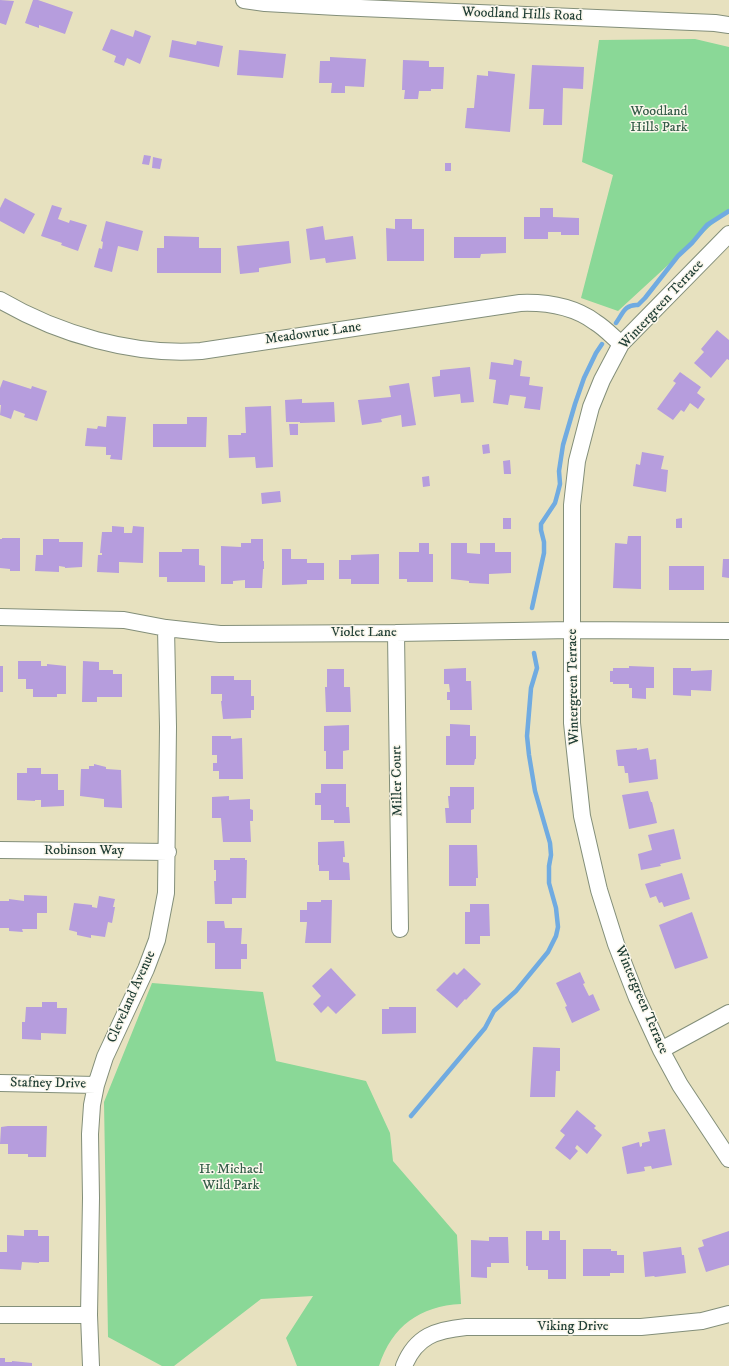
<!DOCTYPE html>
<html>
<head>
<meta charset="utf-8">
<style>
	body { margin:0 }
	canvas { display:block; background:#e7e1bf }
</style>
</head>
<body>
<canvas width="729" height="1366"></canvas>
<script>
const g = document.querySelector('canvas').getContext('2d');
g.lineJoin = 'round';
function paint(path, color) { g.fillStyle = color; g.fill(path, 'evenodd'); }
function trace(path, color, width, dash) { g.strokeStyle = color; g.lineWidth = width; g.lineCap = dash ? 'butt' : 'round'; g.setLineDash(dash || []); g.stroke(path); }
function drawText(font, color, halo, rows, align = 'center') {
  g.font = font + ' "IM FELL DW Pica",serif'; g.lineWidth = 3; g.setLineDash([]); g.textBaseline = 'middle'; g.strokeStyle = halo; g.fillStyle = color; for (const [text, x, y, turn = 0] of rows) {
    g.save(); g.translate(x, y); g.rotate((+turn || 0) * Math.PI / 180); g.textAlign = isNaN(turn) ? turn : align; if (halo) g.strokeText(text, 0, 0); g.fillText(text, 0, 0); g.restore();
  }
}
const green = new Path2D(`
	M695,39L729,47V209L618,311L581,298L613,175L582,162L599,40Z
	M152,983L263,992L276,1061L366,1081L390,1133L393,1161L457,1235L461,1304C420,1306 392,1326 379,1366H297L286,1338L313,1296L261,1299L174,1366H162L108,1337L104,1102Z`);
const stream = new Path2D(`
	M616,323C623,313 625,304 638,305L645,298L678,256L692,243L707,225L729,211
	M532,608L544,553V542L541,530V524L555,503L558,492L560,484L559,471L563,445L575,404L584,378L596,353L602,344
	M411,1116L485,1028L494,1011L516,991L548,952L556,936L558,927L556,908L549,883V866L551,855L550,843L535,791L529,755L527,736L531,688L537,668L534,653`);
const building = new Path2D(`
	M0,0L14,1L6,25L0,23Z
	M33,0H38L73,12L65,34L39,25V28L25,23Z
	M111,29L133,37L135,30L151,36L140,64L127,58L124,66L114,62L116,56L102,50Z
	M172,40L196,45L197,41L223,46L219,67L169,57Z
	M239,50L286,54L283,78L237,75Z
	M330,57L366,59L364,87L345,86V93H331L332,83H319L320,61H330Z
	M403,60L429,61V67H444L443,89H431V91H419L418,99H404L405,90H402Z
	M532,65L584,67L583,89L563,88L562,125H543L544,109H529Z
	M488,71L515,74L510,132L465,128L467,108H474L477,75L488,76Z
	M144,155L151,156L149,165L142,164Z
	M153,157L162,159L160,169L152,168Z
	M445,163H451V171H445Z
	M5,198L35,214L24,234L0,221V208Z
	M52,205L62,208L58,219L69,223L70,220L87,225L78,251L61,245L62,243L41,236Z
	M540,208H553V217L579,218V235H561V232H548V239H524V217H540Z
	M395,219H412V229H424V261H387L386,228L395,229Z
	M106,221L143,231L138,251L118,246L112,272L94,267L99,248L102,249L103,242L101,241Z
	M323,226L325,240L353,236L356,259L326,263L325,258L310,260L306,229Z
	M164,236L199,237V248H221V273H157V248H164Z
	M454,237H506V253L481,254L480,258H454Z
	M289,241L291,263L259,268V272L240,274L237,246Z
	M717,330L729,340V360L727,359L711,378L694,363L704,352L701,349Z
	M514,359L522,361L520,376L530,377L529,385L543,387L540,410L524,408L526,397L510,395L508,405L493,403L496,380L489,379L491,362L513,365Z
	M470,367L474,402L461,403L460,394L434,397L432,377L440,376V370Z
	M680,372L701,387L697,393L705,399L698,409L690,403L684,412L681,410L673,420L657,409L676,383L673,381Z
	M3,380L31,389L32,386L47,391L37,421L24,417L25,414L14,410L11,419L0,415L1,405H0V388Z
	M409,383L416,425L402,427L401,415L381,419L382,422L362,425L358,400L391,397L389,386Z
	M302,399V403L334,402L335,422L300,423V422H286L285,400Z
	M271,406L273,467L256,468L255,457L229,458L228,435H241V433H246L245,407Z
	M107,416L126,417L122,460L110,459L111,455H106V447L85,446L87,428L97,429L98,426L106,427Z
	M187,417H207L206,447H153V424H187Z
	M289,424H298V435H290Z
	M489,444L490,453L483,454L482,445Z
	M642,452L664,456L661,469L668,470L666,492L633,486L636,464L640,465Z
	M510,460L511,474H504L503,461Z
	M429,476L430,486L423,487L422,477Z
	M280,491L281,502L262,504L261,493Z
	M503,518H511V529H503Z
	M682,518V528H676V519Z
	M112,526L124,527V533H132L133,526L144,527L143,563L119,562V573L97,572L98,555H102V553H100L102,532H112Z
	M628,536H641V589L613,588L615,543L627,544Z
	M2,538H20V571H10V569L0,568V539H2Z
	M43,539H59V542H83L82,567L65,568V567L59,566V572L35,571L36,555H43Z
	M251,539H263V561H264V569H263L262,588H245V580L233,581V584H221V546L241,547V543H251Z
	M419,543H429V554H433V582H407V579H399V552H419Z
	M451,543H467V553L480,554V543H495V552H511V573L489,574V584L469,583V581L451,579Z
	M182,549H199V565L205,566V582H167V577H159V552H182Z
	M282,549H291V559H307V563H324V580H307V584L282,585Z
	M379,554V584H351V579H339V560H351V555Z
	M723,559H729V578L722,577Z
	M669,566H704V590H669Z
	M18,661H41V666H47V664L66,666V694H57V697H33V689H26V679H18Z
	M83,661L99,662V670H113V674H122V697H97V702H82Z
	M0,666H3V692H0Z
	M629,666L654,667V688H646V699L632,698V688H629V684H613V682H610V671H613V668H629Z
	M466,668V681H471L472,710H450V700H447V692H450L449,684H444V669Z
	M673,668H691V671L712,670L711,691L691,690V696L673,695Z
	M327,669H344V687H350L351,712H326L325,687H327Z
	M211,676H234V680H251V696H254V710H251V718L223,719L221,701H222V694H211Z
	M450,724L470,725V736H476V759H475L474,765H446V736H450Z
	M349,725V750L343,751V769H326V751H324V726Z
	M212,736H231V739L242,738L243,779H219V771H213V763H217V755H212Z
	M637,748V750L648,748L650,760L656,759L658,779L629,783L628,773H625L624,766H618L616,750Z
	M94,764L106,767V769L121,770L122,808L104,807V799L80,796L81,769H89V766H94Z
	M27,768H41V774H58V790H64V806L41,807V800H35V801L17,800V773H27Z
	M321,784H346V807H349L350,823H334V820H321V805H315V793H321Z
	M450,787H474V809L471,810V823H446L445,808H449L448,796H450Z
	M648,791L651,802H652L657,823L629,829L622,795Z
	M229,796V800L250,799V809L253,810V821H250L251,842H223L221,818H212V797Z
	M674,829L681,859L660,864L661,866L641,870L638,854L652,850L648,835Z
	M344,841L345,857H343V862L349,863L350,880H329V871H319V865H318V842Z
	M449,845H477L478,878H476V886H449Z
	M230,858H245V860H247L246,898H232V904H215L214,881H216V870H214V860H230Z
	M682,873L690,899L664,907L662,902L659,903L656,896L650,898L645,884Z
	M24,895L47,896V913H37V929H22L23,932L9,931V928H0V901H9V899L24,901Z
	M99,896L115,899L113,907H115L112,923L108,922L105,937L91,935V938L77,935V932L69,930L74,903L92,905V907L97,908Z
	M321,900H332L331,943H305L307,922H300V910H307V902H321Z
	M470,904H489L490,936H480V944H465V912H470Z
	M692,912L708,958L675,969L659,925Z
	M207,921H224L225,928H242L241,944H247V959H241V969H215V943H207Z
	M331,968L356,995L336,1014L328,1006L321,1013L313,1004L321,996L312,986Z
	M464,968L481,984L466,1000L465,999L457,1008L436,990L454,972L457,975Z
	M580,972L585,983L583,984L589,996L593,994L600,1010L572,1023L565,1007L567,1006L556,983Z
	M42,1002H57V1008H67L66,1034L41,1033V1040L22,1039V1022H25L26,1007H42Z
	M389,1007H416V1033L382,1034V1009H389Z
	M533,1047L560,1048V1071H556L555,1097H530Z
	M577,1110L596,1126L594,1128L602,1135L587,1154L577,1145L575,1148L578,1151L570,1160L555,1148L565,1135L560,1131Z
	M8,1126H47L46,1157H28V1154H8V1144H0L1,1127Z
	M665,1129L672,1165L652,1169L651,1166L644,1167L645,1171L627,1174L622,1147L639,1142L640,1147L642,1146V1143L650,1141L648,1132Z
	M24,1230H38V1236H49V1262H39V1263L22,1262L21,1270L0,1269V1252H7V1235L24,1236Z
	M526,1231H542V1240H549V1231H560V1240H566V1279H548V1270H528V1266H526Z
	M729,1231V1265L706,1272L698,1248L704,1246L702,1240Z
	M489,1237H508L509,1263H491V1267H487V1278L471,1277V1240L489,1241Z
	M681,1247L682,1255H684L686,1273L655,1277L654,1276L645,1277L643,1252Z
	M583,1249H611V1251H617V1255H624V1273H610V1276H583Z
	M0,1358H5V1362H12V1361L32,1363V1366H0Z`);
const minor = new Path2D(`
	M244,0L265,3L337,7L715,23L729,25
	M729,234L621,344L602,380L591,407L577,461L572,505V723L582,816L599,890L616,944L637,998L661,1050L680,1085L729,1159
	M0,300C58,334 133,356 201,351L520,303C547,302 573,306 595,322C605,328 613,337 621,344
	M0,617L124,620L166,628L220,634L396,633L572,630L729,631
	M396,633L400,929
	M0,850L168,852
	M661,1050L729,1013
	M0,1083L96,1085
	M0,1315H89
	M91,1366L89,1315L91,1198L90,1134L92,1105L96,1085L105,1057L146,969L157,940L166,893L168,727L166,628
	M404,1366C416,1336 436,1330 466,1327H641L702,1321L729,1314`);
const streetNames = [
	["Woodland Hills Road",522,15,2],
	["Wintergreen Terrace",662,305,-47],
	["Meadowrue Lane",313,334,-8],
	["Violet Lane",364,633],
	["Wintergreen Terrace",574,687,-91],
	["Miller Court",398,781,-91],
	["Robinson Way",84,851],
	["Cleveland Avenue",132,997,-66],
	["Wintergreen Terrace",641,1000,67],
	["Stafney Drive",48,1084,1],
	["Viking Drive",573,1327]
];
const parkNames = [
	["Woodland",659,112],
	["Hills Park",659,128],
	["H. Michael",231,1170],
	["Wild Park",231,1186]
];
paint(green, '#8ad897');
trace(stream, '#70abe1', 4.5);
paint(building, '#b69ddd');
trace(minor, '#838f7a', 18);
trace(minor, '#fff', 16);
drawText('14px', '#1f3d34', '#fbf7ec', streetNames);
drawText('14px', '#345c48', '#fbf7ec', parkNames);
</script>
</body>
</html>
